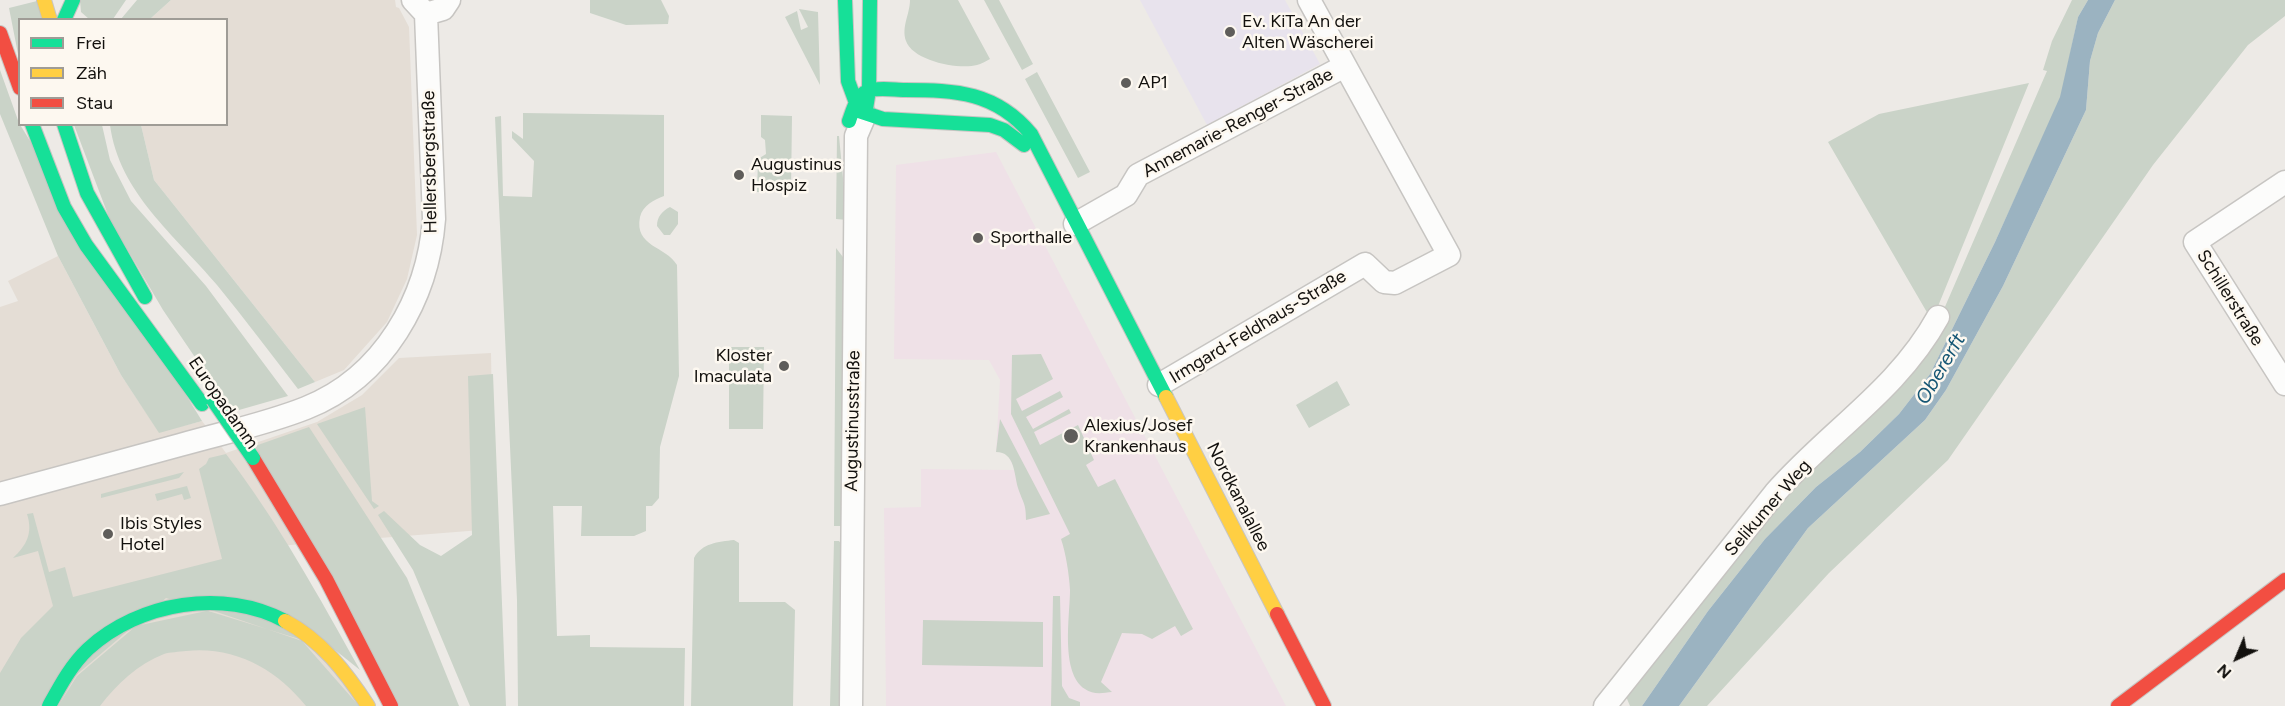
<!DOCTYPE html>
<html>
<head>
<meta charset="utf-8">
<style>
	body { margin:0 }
	#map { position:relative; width:2285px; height:706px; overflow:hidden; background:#edeae6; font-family:Figtree,sans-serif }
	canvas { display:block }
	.legend { position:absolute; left:18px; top:18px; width:210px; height:108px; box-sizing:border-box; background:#fdf8f0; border:2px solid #9f9c96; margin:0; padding:8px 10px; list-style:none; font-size:18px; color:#13110e }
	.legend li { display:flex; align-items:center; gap:12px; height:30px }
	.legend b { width:30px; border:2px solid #9f9c96 }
	.north { position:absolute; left:2207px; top:628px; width:60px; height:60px; -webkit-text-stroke:4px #fdf8f0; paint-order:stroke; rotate:224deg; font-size:16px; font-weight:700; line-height:24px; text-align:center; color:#13110e }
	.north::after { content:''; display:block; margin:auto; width:21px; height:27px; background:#13110e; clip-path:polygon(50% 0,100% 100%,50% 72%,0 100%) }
</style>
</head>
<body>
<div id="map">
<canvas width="2285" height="706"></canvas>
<ul class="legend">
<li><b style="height:8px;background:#16e098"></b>Frei</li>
<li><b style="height:8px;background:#ffcf43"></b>Zäh</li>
<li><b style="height:8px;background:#f24e42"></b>Stau</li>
</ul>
<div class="north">N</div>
</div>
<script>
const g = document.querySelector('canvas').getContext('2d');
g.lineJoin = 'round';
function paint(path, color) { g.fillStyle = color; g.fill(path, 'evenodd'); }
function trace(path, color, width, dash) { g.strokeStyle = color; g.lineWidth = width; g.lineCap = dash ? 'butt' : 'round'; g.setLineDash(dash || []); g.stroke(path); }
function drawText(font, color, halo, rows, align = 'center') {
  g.font = font + ' Figtree,sans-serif'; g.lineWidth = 5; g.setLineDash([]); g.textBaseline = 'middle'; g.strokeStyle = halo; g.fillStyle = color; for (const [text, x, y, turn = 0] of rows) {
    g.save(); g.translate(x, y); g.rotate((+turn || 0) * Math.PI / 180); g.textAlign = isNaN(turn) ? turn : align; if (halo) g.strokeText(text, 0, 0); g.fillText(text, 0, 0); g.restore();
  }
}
const built = new Path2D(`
	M171,0H395L396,7L399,8L409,27L417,235L407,279L387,322L344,370L315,382L154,180L141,125L226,124V20L150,19Z
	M58,256L121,375L159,432L202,421L226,453L317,422L362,395L399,358L491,353L494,529L278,546L364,706H0V307L18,301L8,281Z`);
const education = new Path2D(`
	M1140,0H1285L1320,64L1207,125Z`);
const medical = new Path2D(`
	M996,152L1286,706H886L884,508L921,507V469L1015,470L1008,456L1004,452H996L1000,380L989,360L894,359L896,165Z`);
const green = new Path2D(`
	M80,0H126L113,19H89L81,12Z
	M137,0H171L150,19H121Z
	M590,0H661L669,16L668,24L626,25L590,13Z
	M910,0H958L990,59C986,61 981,64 977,65C959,70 913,61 906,41C901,27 910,14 910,0Z
	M984,0H999L1033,64L1022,70Z
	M2072,0H2088L2078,17L2061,97L1995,242L1930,374L1899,414L1860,452L1816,487L1765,539L1708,611L1642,706H1630L1625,694L1711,583L1941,316L2047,71L2043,70L2052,41Z
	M2115,0H2285V16L2248,45L2153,165L1948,460L1829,573L1707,706H1679L1808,528L1925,420L1946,390L2003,286L2086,110L2090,61L2098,33Z
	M37,1L44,19L20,20L19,59L9,8Z
	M799,9L818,12L820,85L785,17L797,11L801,30L808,27Z
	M0,70L19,123L202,421L159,433L121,375L58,256L0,114Z
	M1037,72L1090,172L1078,178L1025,79Z
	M2029,83L1932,321L1828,142L1879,114Z
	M523,113L664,115V196C654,200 643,205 640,217C634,247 666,246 677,265L679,376L660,447L659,498L652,506H646V531L634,536H581L582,506H553L557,636L590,635V647L685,648L684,706H518L517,600L495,117L501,116L503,196L532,197L534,161L512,138V131L523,139Z
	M761,115L792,116L791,192H757L758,159L766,154L765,140L761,137Z
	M74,125H102L110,160L131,201L206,286L288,396L232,412L163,310L110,220Z
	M110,125H141L154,180L315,382L298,389C271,354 245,319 217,285C175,235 119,193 110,125Z
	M837,136H839L847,220L836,219Z
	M670,207L678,212V224L670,235H664L657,226C657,217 662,211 670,207Z
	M836,248L846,261L844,526H834Z
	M729,347H764L763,429H729Z
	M1041,354L1053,379L1016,399L1022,411L1060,391L1063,397L1026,417L1033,429L1069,409L1071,413L1034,432L1040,445L1078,425L1094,460L1086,465L1098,487L1115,479L1193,629L1181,636L1175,626L1152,639L1142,634L1122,633L1101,682L1112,692C1103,693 1093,695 1085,689C1060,673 1070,616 1070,590C1069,574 1066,554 1061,539L1070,534L1011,414L1012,355Z
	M493,374L506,706H470L413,570L378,515L384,511L420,545L441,556L472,535L468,376Z
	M1337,381L1350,405L1309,428L1296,405Z
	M365,407L372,501L379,506L374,509L317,424Z
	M1000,419L1050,514L1026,520C1026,503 1023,503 1018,488C1014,474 1015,452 996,452Z
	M309,427L407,578L459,706H398L255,446Z
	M226,454C278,522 318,595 360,670L335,650L166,598L40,706H0V673L21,638L53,606L38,551L13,558C27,545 33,533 27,514L33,513L49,572L65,567L73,597L222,559L199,469L206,464L209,458Z
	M184,472L179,478L101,498V494Z
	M187,486L191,498L184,500L182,494L157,501L155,494Z
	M734,540L739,543V602H785L795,610L793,706H691L694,558C702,543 718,542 734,540Z
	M834,541H839L843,546L842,706H830Z
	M1053,596H1060L1062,686L1069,698L1080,702V706H1051Z
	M211,610L302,641L359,706H306C276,669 235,646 186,651C179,652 170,652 164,654C138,664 117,684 100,706H58L77,676L136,626Z
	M923,620L1043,622V667L922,665Z`);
const water = new Path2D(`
	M2088,0H2115L2098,33L2090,61L2086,110L2003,286L1946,390L1925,420L1808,528L1679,706H1642L1708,611L1765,539L1816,487L1860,452L1899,414L1930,374L1995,242L2060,97L2078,17Z`);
const street = new Path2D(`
	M413,0L426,14L443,9L449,0
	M2285,182L2195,242L2285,384
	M1075,224L1126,195L1138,175L1345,66
	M1159,385L1365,264L1384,282L1395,283L1449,255L1309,0
	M0,494C60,478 120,461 180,445C222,433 266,424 306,408C384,377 428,298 434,219L426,14
	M851,706L856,136L865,115
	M1605,706L1775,493C1828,432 1898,390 1938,317`);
const fast = new Path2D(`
	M845,0L848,81L859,111L883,119L990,125L1004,130L1024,145
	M64,20L73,0
	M866,109L869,90L870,0
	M849,121C853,110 856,96 868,91C877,87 895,90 905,90C956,90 996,92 1031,134L1166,397
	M32,124L64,207L86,245L202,404
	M64,124L87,193L145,297
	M49,706C60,686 71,665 88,649C139,602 224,588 285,621`);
const slow = new Path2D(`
	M44,0L50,20
	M1166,397L1277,614
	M285,621C321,640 346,672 368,706`);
const jam = new Path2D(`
	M0,33L20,88
	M253,458L326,579L391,706
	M1277,614L1324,706
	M2118,706L2285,580`);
const fastBridge = new Path2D(`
	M213,400L253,458`);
const markers = [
	[1230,32,6,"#5f5d5a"],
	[1126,83,6,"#5f5d5a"],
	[739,175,6,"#5f5d5a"],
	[978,238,6,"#5f5d5a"],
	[784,366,6,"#5f5d5a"],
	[1071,436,8,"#5f5d5a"],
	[108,534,6,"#5f5d5a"]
];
const poiNames = [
	["Ev. KiTa An der",1242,22],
	["Alten Wäscherei",1242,43],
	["AP1",1138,83],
	["Augustinus",751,165],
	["Hospiz",751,186],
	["Sporthalle",990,238],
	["Kloster",772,356,"right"],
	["Imaculata",772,377,"right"],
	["Alexius/Josef",1084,426],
	["Krankenhaus",1084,447],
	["Ibis Styles",120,524],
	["Hotel",120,545]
];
const streetNames = [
	["Annemarie-Renger-Straße",1238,123,-28],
	["Hellersbergstraße",430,162,-91],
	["Schillerstraße",2230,298,58],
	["Irmgard-Feldhaus-Straße",1258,327,-31],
	["Europadamm",223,403,55],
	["Augustinusstraße",853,421,-89],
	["Nordkanalallee",1238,497,63],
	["Selikumer Weg",1768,508,-49]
];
const waterNames = [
	["Obererft",1941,369,-60]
];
paint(built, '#e4ddd5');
paint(education, '#e8e3ed');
paint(medical, '#efe1e7');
paint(green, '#cad3c8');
paint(water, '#9bb3c1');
trace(street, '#c7c5c2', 25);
trace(fast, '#c7c5c2', 16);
trace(slow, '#c7c5c2', 16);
trace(jam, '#c7c5c2', 16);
trace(street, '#fcfcfb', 22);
trace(fast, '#16e098', 14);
trace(slow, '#ffcf43', 14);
trace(jam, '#f24e42', 14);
trace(fastBridge, '#c7c5c2', 16, []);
trace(fastBridge, '#16e098', 14);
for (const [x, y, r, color] of markers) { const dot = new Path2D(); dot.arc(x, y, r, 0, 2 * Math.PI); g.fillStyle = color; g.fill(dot); trace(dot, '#fdf8f0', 2); }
drawText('18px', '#13110e', '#fdf8f0', poiNames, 'left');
drawText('18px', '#13110e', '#fdf8f0', streetNames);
drawText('italic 20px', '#155674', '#fdf8f0', waterNames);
</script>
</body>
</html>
